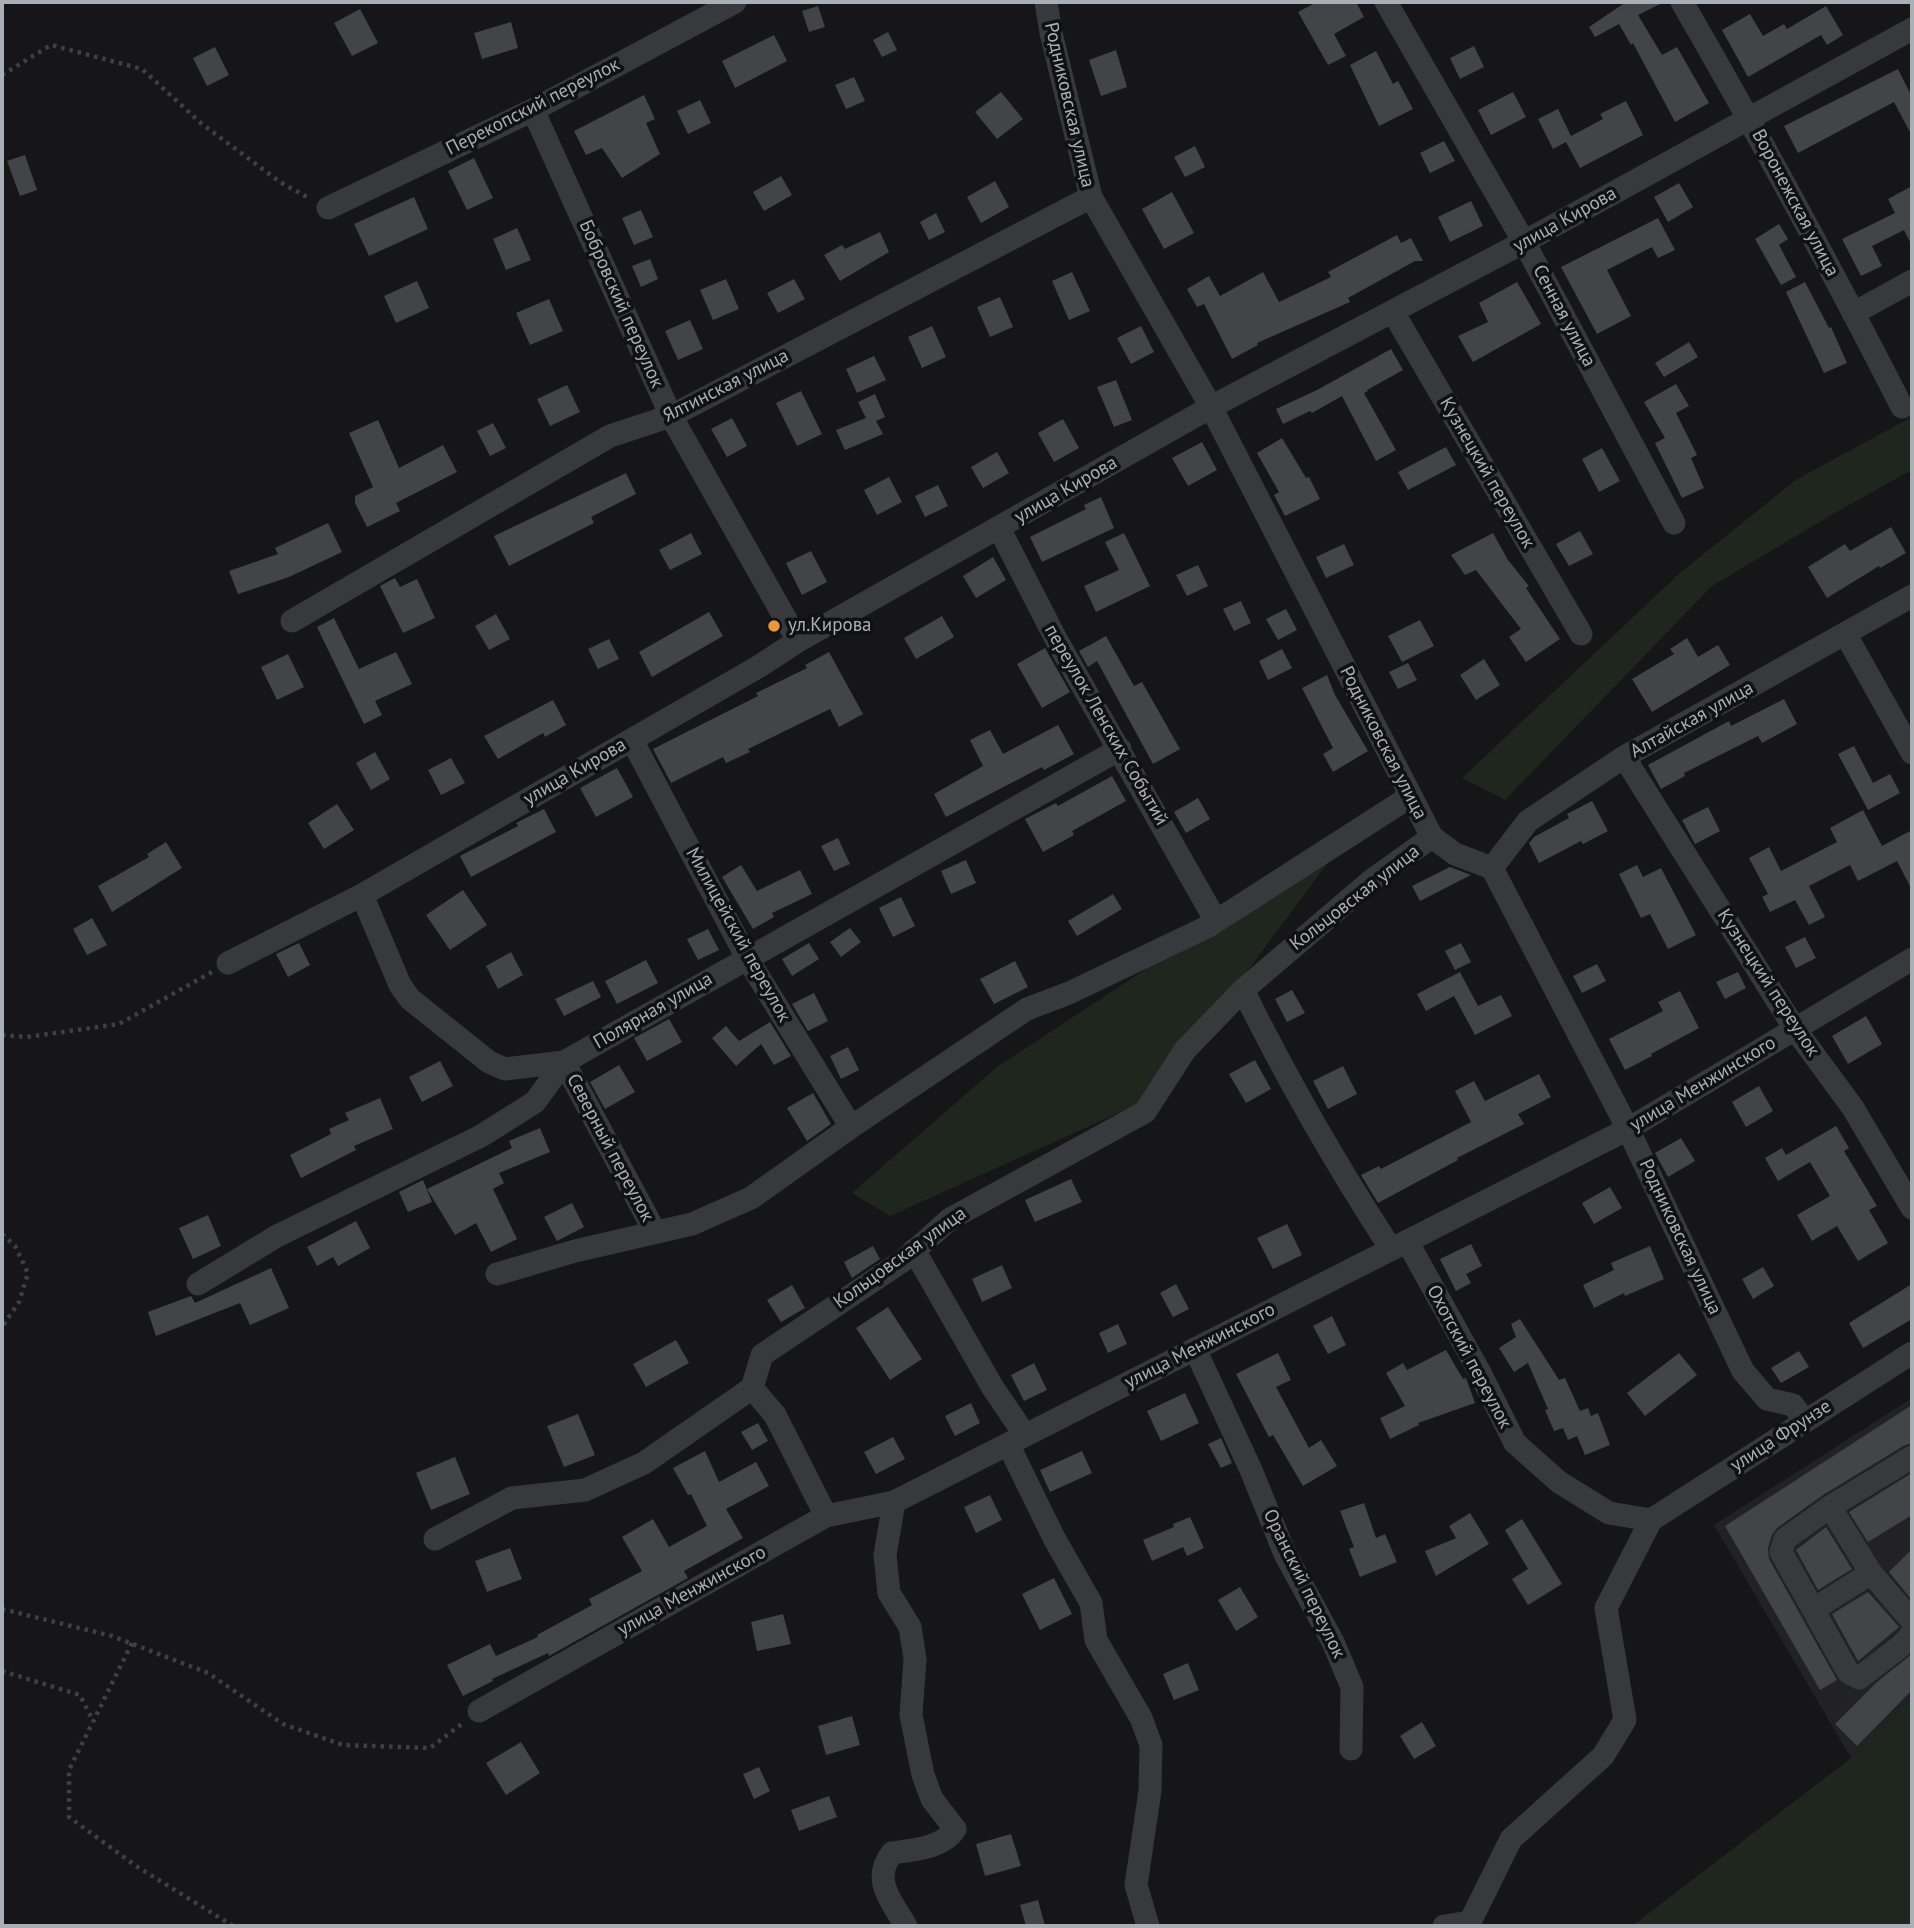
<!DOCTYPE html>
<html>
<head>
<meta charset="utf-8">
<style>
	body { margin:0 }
	#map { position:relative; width:1914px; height:1928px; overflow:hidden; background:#161618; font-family:"PT Sans",sans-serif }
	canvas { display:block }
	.frame { position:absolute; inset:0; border:4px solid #a9afb7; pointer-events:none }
</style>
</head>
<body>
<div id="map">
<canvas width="1914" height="1928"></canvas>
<div class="frame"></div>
</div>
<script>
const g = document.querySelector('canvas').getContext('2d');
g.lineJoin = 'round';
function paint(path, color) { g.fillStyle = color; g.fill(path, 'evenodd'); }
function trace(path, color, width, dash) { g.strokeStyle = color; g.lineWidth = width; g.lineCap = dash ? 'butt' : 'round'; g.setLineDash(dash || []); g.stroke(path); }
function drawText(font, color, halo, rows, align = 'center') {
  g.font = font + ' "PT Sans",sans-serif'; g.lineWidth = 7; g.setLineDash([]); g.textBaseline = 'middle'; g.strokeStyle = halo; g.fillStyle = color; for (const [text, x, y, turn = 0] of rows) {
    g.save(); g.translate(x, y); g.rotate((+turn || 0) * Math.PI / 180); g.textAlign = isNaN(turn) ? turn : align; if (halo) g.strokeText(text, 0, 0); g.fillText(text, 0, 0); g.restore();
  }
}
const built = new Path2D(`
	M1912,1398V1697L1851,1758L1714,1525Z`);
const green = new Path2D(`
	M1912,417V470L1833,514L1712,586L1505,800L1462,778L1681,572L1797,479Z
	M1347,837L1154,1097L890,1216L852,1193L997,1067Z
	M1912,1697V1926H1632L1851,1758Z`);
const building = new Path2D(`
	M1317,2H1356L1364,17L1334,34L1346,56L1328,65L1298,12Z
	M1626,2H1664L1638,15L1662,55L1677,47L1709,103L1675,122L1633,43L1631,45L1619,24L1595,37L1589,27Z
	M818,6L825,27L809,32L802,11Z
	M1826,6L1843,35L1827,45L1821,35L1748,77L1722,30L1750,14L1763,36L1784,24L1787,29Z
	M360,9L378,43L352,56L334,23Z
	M511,22L518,48L482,59L474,33Z
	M888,32L897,50L882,57L873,40Z
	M774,35L787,61L735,88L722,61Z
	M1474,46L1484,67L1460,79L1450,58Z
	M215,47L229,75L207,86L193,58Z
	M1116,50L1127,87L1101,96L1089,60Z
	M1376,51L1393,84L1398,81L1413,109L1379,126L1350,65Z
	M1898,69L1912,97V136L1894,102L1798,153L1784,126Z
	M854,77L865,101L846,109L835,85Z
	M1001,92L1023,119L997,139L975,112Z
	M1513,92L1526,117L1491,135L1478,110Z
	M644,95L655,119L646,123L660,154L622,178L602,148L586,155L574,131Z
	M700,100L711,123L688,134L677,111Z
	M1626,101L1643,135L1580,168L1566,142L1553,149L1538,119L1558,109L1571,136L1603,119L1600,114Z
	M1444,141L1455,161L1430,173L1420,153Z
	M1195,146L1205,167L1185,177L1174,157Z
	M25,155L37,190L20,196L7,161Z
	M474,158L493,198L467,210L448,171Z
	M781,176L792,195L764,211L753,192Z
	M995,181L1009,207L981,223L967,197Z
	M1679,183L1693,207L1668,222L1654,197Z
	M1912,186V246L1904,230L1872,246L1882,266L1861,276L1842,239L1895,213L1888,199Z
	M1172,192L1194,233L1164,249L1142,209Z
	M414,197L428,229L369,256L354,224Z
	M1471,201L1483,226L1450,242L1438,217Z
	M641,210L653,237L634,245L622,218Z
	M936,213L945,232L929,240L920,222Z
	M1658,218L1675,250L1658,258L1652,247L1607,270L1631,316L1597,334L1561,267Z
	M1779,224L1788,239L1779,245L1796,277L1781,285L1755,239Z
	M517,228L531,260L506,270L493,239Z
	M880,232L889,252L840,281L824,255L842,245L845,249Z
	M1397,235L1401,243L1411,238L1423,261H1415L1348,298L1350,302L1257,343L1258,345L1232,359L1204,304L1197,307L1187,289L1209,276L1220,296L1263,272L1279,302L1331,277L1328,272Z
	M650,259L658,279L641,287L632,266Z
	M1072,272L1090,311L1069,320L1052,281Z
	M726,279L739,309L713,320L700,290Z
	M794,279L805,299L778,313L767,293Z
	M417,281L429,308L396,323L384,296Z
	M1517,282L1541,324L1473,362L1458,336L1488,322L1479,303Z
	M1805,282L1829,328L1831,327L1847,363L1824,373L1786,292Z
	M1000,297L1013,327L990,337L977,307Z
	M549,299L563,331L530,345L516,313Z
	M690,320L703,349L678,360L665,331Z
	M932,326L946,357L922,368L908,337Z
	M1141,326L1154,352L1131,364L1117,338Z
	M1689,342L1698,357L1664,377L1655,363Z
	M1391,349L1403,370L1367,390L1368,391L1364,393L1396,450L1376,461L1342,396L1312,413L1310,411L1283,424L1276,409L1317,390Z
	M874,356L886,380L857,393L846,369Z
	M1116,380L1132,420L1114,427L1097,387Z
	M1676,384L1689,406L1676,413L1697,455L1691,458L1704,488L1682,498L1655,443L1665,438L1644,402Z
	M567,385L580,412L550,426L537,399Z
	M801,391L822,434L797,446L776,403Z
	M875,394L885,417L876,421L883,434L845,450L836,430L866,418L858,402Z
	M732,418L747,446L727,457L711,429Z
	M1063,419L1079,448L1054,462L1038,433Z
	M378,420L399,468L443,445L457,472L396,503L400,511L367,527L355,503V496L373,487L349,433Z
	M493,423L506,448L490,456L477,431Z
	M1282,438L1306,478L1309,477L1320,499L1285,516L1274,495L1279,492L1257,453Z
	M1202,442L1217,470L1188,486L1172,458Z
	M1446,447L1456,465L1408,490L1398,472Z
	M1602,448L1620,481L1599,492L1582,459Z
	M997,452L1009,473L983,488L971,467Z
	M626,473L636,494L591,517L594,523L509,566L494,536Z
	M889,477L902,502L877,515L864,490Z
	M938,485L948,506L925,517L915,496Z
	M1101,497L1114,528L1042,562L1030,537L1086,509L1084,505Z
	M328,523L342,552L289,577L238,594L229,571L278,554L275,548Z
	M1891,527L1906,553L1880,568L1879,566L1827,598L1808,567L1845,544L1850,551Z
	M1580,531L1593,554L1569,566L1556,544Z
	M691,533L702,554L670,570L659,550Z
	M1124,533L1150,586L1096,612L1084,586L1119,570L1105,542Z
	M1493,533L1508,560L1529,586L1526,588L1560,639L1526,662L1509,637L1521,629L1476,570L1465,575L1451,555Z
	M1344,544L1354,565L1326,578L1316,557Z
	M811,551L827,582L802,595L786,563Z
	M993,557L1006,580L976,598L963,576Z
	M1198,565L1208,586L1187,596L1176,575Z
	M395,578L400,587L417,579L435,618L403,633L380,586Z
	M1241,601L1251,623L1234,631L1223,609Z
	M1286,609L1297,630L1278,640L1266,619Z
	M709,612L723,636L652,677L639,652Z
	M496,614L510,639L489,650L475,626Z
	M942,616L954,637L916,659L904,638Z
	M334,618L359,669L396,652L412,684L375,701L382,715L364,724L317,627Z
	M1420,620L1434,646L1402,662L1388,636Z
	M1106,636L1134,686L1142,682L1180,749L1153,764L1097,661L1088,667L1079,651Z
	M1687,638L1698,657L1718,645L1730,665L1652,712L1632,679L1674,654L1670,649Z
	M609,639L619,659L598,669L588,649Z
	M1045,648L1070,692L1042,708L1017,664Z
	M1282,649L1292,668L1268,680L1259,661Z
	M829,652L863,714L839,727L830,709L748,749L750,752L726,763L723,757L671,783L653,749L758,696L756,693L807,668L805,665Z
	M288,654L304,687L277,700L261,667Z
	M1484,659L1500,685L1476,700L1460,675Z
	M1408,663L1417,680L1398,689L1389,672Z
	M1327,675L1335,695L1368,751L1333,772L1323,754L1333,748L1302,688Z
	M1784,699L1797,724L1762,743L1758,736L1684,773L1685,776L1661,789L1648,765L1729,721L1731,726Z
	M553,700L566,725L545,737L543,733L498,759L484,736Z
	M1058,725L1074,754L1044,770L1042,767L946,817L934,794L983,766L970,740L990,730L1003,754Z
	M1854,746L1873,783L1890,774L1900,793L1868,810L1838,754Z
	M375,752L390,779L371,790L356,763Z
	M451,758L465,783L441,795L428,770Z
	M617,768L633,797L596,817L580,788Z
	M1112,776L1126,801L1072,831L1074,835L1043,852L1025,819L1056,803L1058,806Z
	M1198,798L1210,819L1186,833L1174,812Z
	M1592,801L1608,831L1583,844L1581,841L1539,863L1529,843L1534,837L1569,818L1567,814Z
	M337,804L354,830L324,849L308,823Z
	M1708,807L1720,831L1695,844L1682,820Z
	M544,809L556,832L471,877L460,856L518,826L516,823Z
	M1863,810L1882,846L1912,830V890L1897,861L1858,881L1850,865L1809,886L1825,917L1809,925L1795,900L1770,912L1762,897L1768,894L1749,858L1769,847L1781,871L1837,842L1830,828Z
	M838,838L850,864L834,871L821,846Z
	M166,842L182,868L112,912L98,886L149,857L147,854Z
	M966,860L976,883L951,894L941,871Z
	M741,865L757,891L800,870L812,894L772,913L774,917L753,929L722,877Z
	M1637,865L1643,877L1661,868L1696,935L1668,949L1650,914L1641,918L1619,874Z
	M1450,867L1471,875L1420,901L1412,886Z
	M463,890L487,925L450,950L426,915Z
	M1113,894L1122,909L1077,936L1068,921Z
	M901,897L915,926L893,937L879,908Z
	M92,918L107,945L87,955L73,929Z
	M850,928L861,942L841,957L830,942Z
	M708,929L719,950L698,960L687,939Z
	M1805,937L1816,958L1796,968L1785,947Z
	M299,943L310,965L288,977L276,954Z
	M809,943L819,959L792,976L782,959Z
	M1461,943L1471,962L1455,970L1445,951Z
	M511,952L523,975L498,989L486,966Z
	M646,960L658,983L617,1004L605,981Z
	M1015,961L1028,987L994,1004L980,979Z
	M1597,964L1606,981L1582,993L1573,976Z
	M1460,972L1478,1006L1501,995L1512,1016L1475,1035L1454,996L1426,1011L1417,994Z
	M1738,972L1746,988L1725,999L1716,982Z
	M593,981L601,997L564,1016L555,999Z
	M1292,990L1305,1013L1287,1022L1275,999Z
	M1680,991L1699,1028L1651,1054L1652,1056L1625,1070L1609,1039L1663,1011L1658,1002Z
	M814,993L828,1021L808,1031L792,1004Z
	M1866,1016L1882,1044L1848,1064L1832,1036Z
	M669,1019L682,1042L647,1061L634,1038Z
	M770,1022L791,1056L774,1065L761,1044L736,1066L712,1038L726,1026L739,1041Z
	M848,1047L859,1070L841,1079L830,1056Z
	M1255,1060L1271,1089L1246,1103L1229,1074Z
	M440,1061L453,1086L422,1102L409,1077Z
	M619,1065L635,1092L605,1109L590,1082Z
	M1343,1066L1357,1094L1328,1109L1313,1081Z
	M1539,1074L1551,1097L1518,1114L1524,1124L1457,1158L1458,1160L1378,1203L1361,1175L1379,1166L1381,1169L1471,1122L1455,1091L1474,1081L1485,1101Z
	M1759,1086L1773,1111L1746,1127L1732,1102Z
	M813,1093L831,1124L807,1141L787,1108Z
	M380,1098L393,1129L354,1146L356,1150L301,1178L290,1155L331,1134L329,1129L349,1120L345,1113Z
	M1836,1126L1849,1148L1844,1151L1877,1206L1869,1210L1888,1243L1858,1261L1837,1226L1812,1241L1797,1215L1830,1196L1810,1162L1778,1181L1765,1158L1782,1148L1786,1155Z
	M540,1128L550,1152L499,1173L504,1183L493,1189L517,1239L491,1252L476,1223L455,1235L427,1189L512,1148L509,1141Z
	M1681,1138L1695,1161L1668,1177L1655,1153Z
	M1071,1179L1082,1202L1035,1222L1025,1200Z
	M423,1180L432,1202L408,1212L399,1192Z
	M1610,1187L1622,1208L1594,1224L1582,1203Z
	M572,1203L584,1227L557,1241L544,1217Z
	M208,1215L221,1246L193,1259L179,1228Z
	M356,1221L370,1248L338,1266L333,1257L317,1266L307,1247Z
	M1287,1224L1302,1255L1273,1269L1257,1238Z
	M1471,1244L1482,1266L1466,1274L1471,1283L1456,1291L1440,1259Z
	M873,1246L880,1259L852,1278L844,1262Z
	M1650,1246L1664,1279L1625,1296L1624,1293L1594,1308L1583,1285L1614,1270L1611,1263Z
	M1002,1265L1012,1288L982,1302L972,1279Z
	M1763,1267L1774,1286L1753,1299L1742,1279Z
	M271,1268L289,1308L250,1325L240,1303L156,1336L148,1312L191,1296L195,1303Z
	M1176,1284L1189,1309L1173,1317L1160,1293Z
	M1912,1284V1319L1863,1348L1849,1323Z
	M792,1285L805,1308L781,1322L767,1300Z
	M888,1307L922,1359L890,1380L856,1328Z
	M1332,1316L1346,1345L1328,1354L1313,1326Z
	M1520,1319L1559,1380L1565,1378L1580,1411L1588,1408L1591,1416L1598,1413L1610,1445L1585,1455L1577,1436L1568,1440L1563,1428L1554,1431L1545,1410L1548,1409L1528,1363L1514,1372L1499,1348L1516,1337L1511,1324Z
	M1118,1324L1127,1344L1108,1353L1099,1333Z
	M676,1340L689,1363L646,1387L633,1364Z
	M1446,1350L1463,1379L1466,1378L1475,1403L1418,1423L1419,1425L1390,1439L1380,1418L1405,1406L1386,1373L1403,1363L1407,1370Z
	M1799,1351L1809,1367L1781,1383L1771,1368Z
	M1278,1353L1291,1380L1276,1387L1309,1448L1321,1440L1337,1466L1303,1486L1273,1435L1269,1437L1236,1374Z
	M1679,1353L1697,1375L1645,1416L1627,1393Z
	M1034,1363L1047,1390L1024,1401L1011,1375Z
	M1185,1393L1199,1423L1161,1441L1147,1411Z
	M971,1403L980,1423L955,1436L945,1416Z
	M1912,1405V1443L1905,1445L1823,1495L1777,1528L1772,1535L1768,1548L1769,1559L1837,1680L1820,1690L1725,1526Z
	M578,1414L595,1455L564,1467L547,1426Z
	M758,1423L768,1441L752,1450L741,1432Z
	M893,1437L905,1459L876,1474L864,1452Z
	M1221,1438L1232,1463L1221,1468L1208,1444Z
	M705,1451L719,1482L756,1462L769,1486L726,1509L743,1538L684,1571L688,1578L549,1656L548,1653L492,1679L493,1681L463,1696L447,1665L490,1644L496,1656L538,1637L537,1635L592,1605L589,1599L642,1571L622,1537L653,1519L669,1547L707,1526L691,1494L688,1495L673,1468Z
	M1082,1451L1092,1473L1050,1492L1040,1470Z
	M455,1457L470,1494L431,1510L416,1473Z
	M1912,1473V1515L1868,1542L1849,1512Z
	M990,1495L1002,1520L976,1533L964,1507Z
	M1364,1503L1376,1538L1385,1534L1397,1562L1360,1577L1349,1549L1354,1547L1340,1511Z
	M1470,1513L1489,1544L1436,1576L1425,1551L1456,1538L1449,1526Z
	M1190,1517L1204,1548L1187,1556L1183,1547L1152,1561L1143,1540L1174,1527L1173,1524Z
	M1522,1519L1562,1584L1528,1605L1512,1579L1528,1569L1505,1530Z
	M1826,1527L1852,1569L1818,1590L1796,1550Z
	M510,1548L522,1579L487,1592L475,1561Z
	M1912,1549V1600L1889,1572Z
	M1054,1578L1072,1614L1040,1630L1022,1594Z
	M1240,1587L1258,1617L1236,1631L1218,1600Z
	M1868,1592L1899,1627L1858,1661L1832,1614Z
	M783,1614L791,1644L757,1651L751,1622Z
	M1912,1654V1690L1857,1746L1835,1724L1877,1682Z
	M1188,1663L1199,1690L1174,1700L1163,1674Z
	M852,1716L860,1745L826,1755L818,1726Z
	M1422,1722L1436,1746L1414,1759L1400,1736Z
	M521,1742L540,1773L506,1795L486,1763Z
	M759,1767L770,1791L754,1799L743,1774Z
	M829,1796L837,1817L799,1831L791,1810Z
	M1011,1834L1021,1866L985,1876L976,1844Z
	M1038,1900L1045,1926H1026L1020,1905Z`);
const path = new Path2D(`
	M2,75L51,45L142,69L202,124L280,182L309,198
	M2,1035L27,1037L119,1024L212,972
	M2,1234L15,1246L28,1273L19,1302L2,1327
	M2,1609L112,1636L208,1673L283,1724L343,1745L430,1748L463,1723
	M132,1643L69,1770V1817L136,1866L233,1926
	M2,1671L80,1695L93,1721`);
const minor = new Path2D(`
	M1046,2L1051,33L1091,197L1211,407L1432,837L1455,854L1492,868L1628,1129L1743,1371L1767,1399L1793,1405L1804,1420
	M1386,2L1524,242L1674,523
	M1682,2C1759,135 1832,270 1902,407
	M533,110L671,416L798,641
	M328,208L533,110L735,2
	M1393,312L1581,634
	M1854,313L1912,281
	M999,528L1056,639L1216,921
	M292,621L610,436L671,416L1091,197
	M1846,635L1912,753
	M632,740L747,958L851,1127
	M1624,757L1795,1029L1853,1108L1912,1208
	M1492,868L1528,821L1624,757L1912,596
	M362,895L400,985L410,999L489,1062L505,1069L564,1062L655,1232
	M228,963L362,895L758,667L798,641L1211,407L1524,242L1912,29
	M1243,990C1287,1079 1337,1166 1391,1249
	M1407,1241L1479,1371L1515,1443L1559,1482L1609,1513L1651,1520
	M914,1250L993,1388L1025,1435
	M497,1274L575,1251L692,1224L751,1198L851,1127L1027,1009L1069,993L1207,927L1411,796
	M198,1284L277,1236L481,1136L535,1102L564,1062L1120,749
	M1195,1349L1251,1470L1285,1554L1333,1642L1352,1687L1351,1749
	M752,1388L775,1415L826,1516
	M1008,1444L1054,1538L1091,1603L1096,1640L1141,1718L1151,1745L1150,1791L1136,1885L1148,1926
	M1912,1457L1830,1507L1785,1539L1781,1552L1848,1672L1859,1678L1901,1646L1912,1634
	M894,1502L885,1555L889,1593L910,1627L915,1659L911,1715L923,1775L932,1799L955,1829C943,1848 913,1850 892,1853C871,1880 892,1902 906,1926
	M1830,1507L1871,1573L1912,1621
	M1651,1520L1912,1353
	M435,1539L512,1498L585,1490L644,1463L752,1388L762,1355L904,1260L950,1219L1145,1112L1185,1050L1243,990L1372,880L1432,837
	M1814,1609L1871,1573
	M479,1711L826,1516L894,1502L1628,1129L1912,959
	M1444,1926L1470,1922L1511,1839L1603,1756L1625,1720L1606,1608L1651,1520`);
const markers = [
	[774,626,7,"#ea963c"]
];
const streetNames = [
	["Родниковская улица",1069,105,77],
	["Перекопский переулок",533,107,-27],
	["Воронежская улица",1795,203,62],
	["улица Кирова",1565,220,-29],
	["Бобровский переулок",621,304,66],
	["Сенная улица",1564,316,62],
	["Ялтинская улица",726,386,-27],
	["Кузнецкий переулок",1487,473,60],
	["улица Кирова",1066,490,-30],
	["Алтайская улица",1692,720,-29],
	["переулок Ленских Событий",1106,725,60],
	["Родниковская улица",1383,743,63],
	["улица Кирова",575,772,-30],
	["Кольцовская улица",1355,898,-38],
	["Милицейский переулок",738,935,61],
	["Кузнецкий переулок",1768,983,57],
	["Полярная улица",653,1011,-30],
	["улица Менжинского",1703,1084,-31],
	["Северный переулок",610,1148,62],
	["Родниковская улица",1680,1237,65],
	["Кольцовская улица",900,1258,-36],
	["улица Менжинского",1200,1346,-27],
	["Охотский переулок",1469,1357,62],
	["улица Фрунзе",1781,1436,-33],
	["Оранский переулок",1304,1584,64],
	["улица Менжинского",692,1591,-29]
];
const poiNames = [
	["ул.Кирова",788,626]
];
paint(built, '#222225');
paint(green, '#1e261e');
paint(building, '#434448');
trace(path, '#3d4044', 4.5, [3.5, 5]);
trace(minor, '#37393d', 23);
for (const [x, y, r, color] of markers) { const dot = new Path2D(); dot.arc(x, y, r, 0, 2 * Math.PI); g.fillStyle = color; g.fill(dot); trace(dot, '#111113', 2.5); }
drawText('19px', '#a9afb7', '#111113', streetNames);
drawText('19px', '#a9afb7', '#111113', poiNames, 'left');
</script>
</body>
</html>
